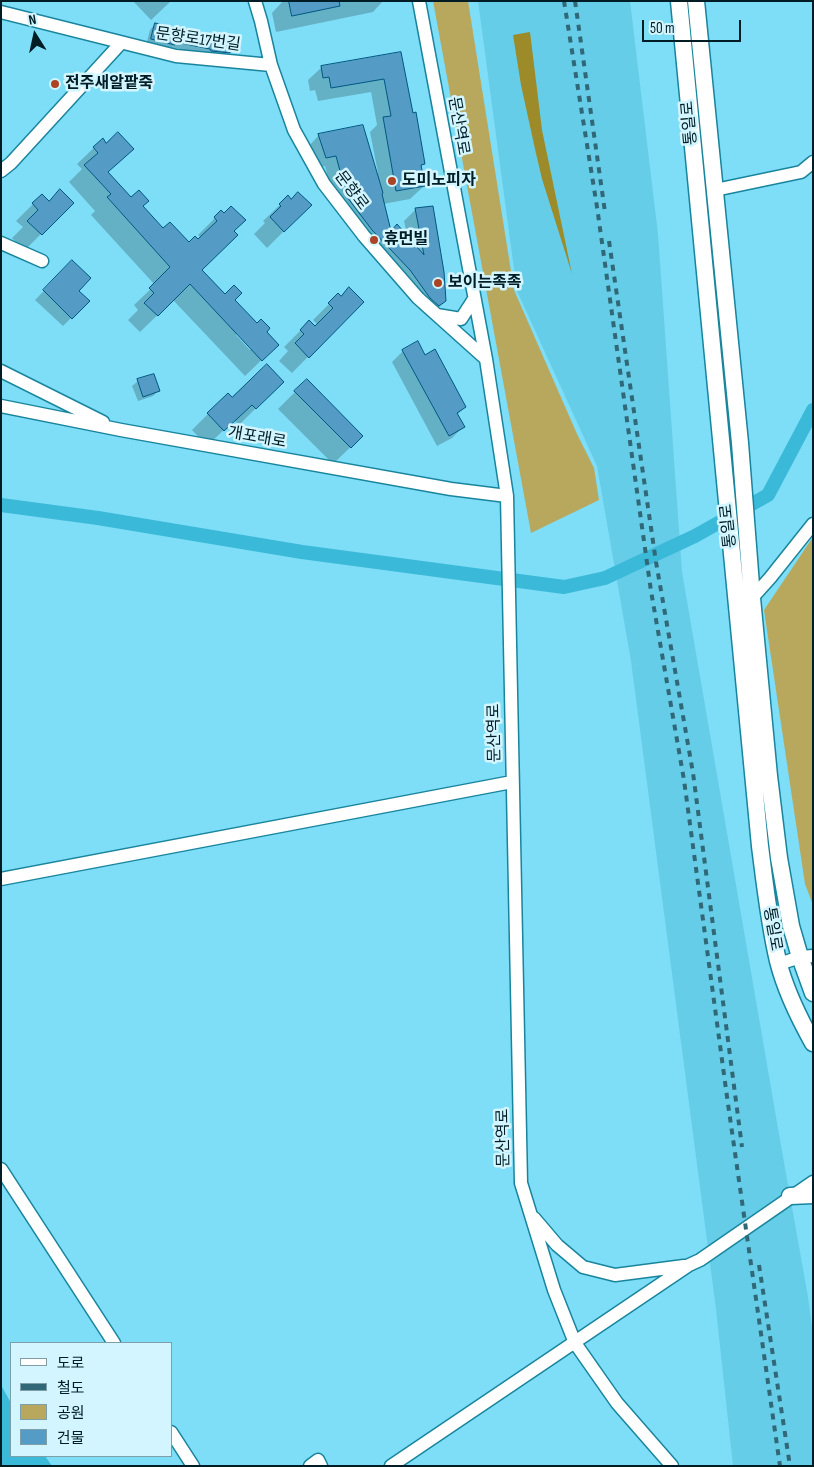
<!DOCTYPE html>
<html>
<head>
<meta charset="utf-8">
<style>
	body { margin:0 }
	#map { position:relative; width:814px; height:1467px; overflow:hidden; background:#7eddf7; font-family:"Sofia Sans Condensed","Noto Sans KR",sans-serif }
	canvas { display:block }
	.frame { position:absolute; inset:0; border:2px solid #001d25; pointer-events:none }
	.legend { position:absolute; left:10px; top:1342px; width:162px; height:115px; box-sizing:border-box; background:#d2f5ff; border:1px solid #7e9fa8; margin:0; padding:6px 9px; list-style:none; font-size:15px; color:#001d25 }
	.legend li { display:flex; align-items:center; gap:10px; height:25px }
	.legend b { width:25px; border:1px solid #7e9fa8 }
	.north { position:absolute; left:10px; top:10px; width:50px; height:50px; -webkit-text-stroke:4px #d2f5ff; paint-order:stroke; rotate:350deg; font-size:14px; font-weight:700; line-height:20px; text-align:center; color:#001d25 }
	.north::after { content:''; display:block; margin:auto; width:18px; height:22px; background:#001d25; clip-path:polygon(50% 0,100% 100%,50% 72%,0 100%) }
	.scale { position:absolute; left:642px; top:20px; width:99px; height:22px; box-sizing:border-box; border:2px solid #001d25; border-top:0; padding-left:6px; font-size:15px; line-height:18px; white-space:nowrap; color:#001d25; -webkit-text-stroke:4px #d2f5ff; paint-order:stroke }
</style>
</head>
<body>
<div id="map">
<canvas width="814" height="1467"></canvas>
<div class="frame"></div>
<ul class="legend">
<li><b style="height:6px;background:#fff"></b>도로</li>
<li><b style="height:6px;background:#316877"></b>철도</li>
<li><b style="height:14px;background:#b8a85d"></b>공원</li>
<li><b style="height:14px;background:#549bc6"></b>건물</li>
</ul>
<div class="north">N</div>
<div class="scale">50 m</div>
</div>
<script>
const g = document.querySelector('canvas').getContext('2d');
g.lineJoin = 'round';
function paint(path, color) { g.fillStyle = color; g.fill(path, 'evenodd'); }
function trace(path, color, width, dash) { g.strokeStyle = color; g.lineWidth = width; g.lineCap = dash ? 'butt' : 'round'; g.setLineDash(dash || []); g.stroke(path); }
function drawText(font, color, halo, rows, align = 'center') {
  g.font = font + ' "Sofia Sans Condensed","Noto Sans KR",sans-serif'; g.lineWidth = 5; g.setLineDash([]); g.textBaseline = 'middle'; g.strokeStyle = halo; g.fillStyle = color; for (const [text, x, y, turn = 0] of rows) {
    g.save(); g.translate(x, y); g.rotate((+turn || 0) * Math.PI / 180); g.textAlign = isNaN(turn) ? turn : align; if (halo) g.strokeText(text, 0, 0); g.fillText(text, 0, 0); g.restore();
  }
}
const built = new Path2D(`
	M478,1H630L658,234L682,572L779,1134L808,1297L813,1334V1466H733L716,1309L631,661L597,466L517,291Z`);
const green = new Path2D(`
	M433,1H468L514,290L577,434L594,468L599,500L531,533Z
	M813,537V905L805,884L764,610Z`);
const forest = new Path2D(`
	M530,32L542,130L572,274L542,179L535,149L521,85L513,35Z`);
const water = new Path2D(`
	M1,1385L11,1403V1456H45L52,1466H1Z`);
const shadow = new Path2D(`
	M133,1H171L151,20Z
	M283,1H383L373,12L276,32L272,13Z
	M155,24L212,37L214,35L228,52L223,58L171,47L169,50L146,45L150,30Z
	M400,53L424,163L420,167L424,186L410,199L383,204L390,233L408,239L404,221L415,210L445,301L428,317L419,309L399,282L336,209L325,166L314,169L308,147L319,135L376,174L378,173L370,132L377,125L371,92L318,101L315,90L310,91L308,80L322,67Z
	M102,140L107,173L163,230L189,244L201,238L198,235L221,212L233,232L200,270L225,296L233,300L277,345L245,376L173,300L140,332L128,320L138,310L134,305L155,285L91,215L95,211L69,182L82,169L77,164ZM238,333L252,348L250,350L236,335Z
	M42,195L49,202L72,203L24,251L12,238L23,227L16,221Z
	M288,197L291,201L310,205L267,248L254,234L265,223L263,221Z
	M72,262L77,291L88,301L63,326L35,300Z
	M338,295L341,297L362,302L292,373L279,361L288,351L284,347L309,322L315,328L318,325L313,320Z
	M403,351L425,356L465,407L457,415L463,427L452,438L437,446L392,362Z
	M307,380L362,436L333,464L278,409Z
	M138,381L159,390L153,396L138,401L132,386Z
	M266,398L239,425L234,420L207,446L192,430L208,414L232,399Z`);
const canal = new Path2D(`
	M1,505L98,518L302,552L564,587L605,578L695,536L768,495L813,410`);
const building = new Path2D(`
	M289,1H339L340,6L292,16Z
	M155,23L213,36V34L233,38L230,53L211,51L210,49L176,42L175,45L151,39Z
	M401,52L413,113L416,112L425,164L421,165L425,186L396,191L383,117L391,116L384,79L331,88L329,77L323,78L321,66Z
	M363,125L383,193L382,194L391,231L397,224L424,255L415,208L433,206L444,272L446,301L439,306L430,298L410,270L372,230L347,197L336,156L326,158L318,134Z
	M118,132L134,149L108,172L131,197L139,190L149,201L143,206L163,228L170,222L189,242L195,236L198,239L217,221L214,217L221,210L224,213L231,206L246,220L234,231L238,235L202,270L225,294L234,285L242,293L235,300L257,323L261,319L270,328L267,332L279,345L262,361L190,284L158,316L144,303L154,293L149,288L170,267L107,197L111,194L84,165L98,153L93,147L103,138L106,143Z
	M60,189L74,203L42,235L27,221L38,210L32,203L42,194L49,201Z
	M298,192L312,205L284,232L270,217L281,206L279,204L288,195L291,199Z
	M72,260L91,278L79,291L90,301L72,319L43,290Z
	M349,287L364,302L309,358L295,343L304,334L300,330L309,320L315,326L333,308L328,303L338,293L341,296Z
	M418,341L425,355L435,349L466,407L457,413L465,427L449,436L402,350Z
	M267,364L284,382L256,409L252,405L224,431L207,413L228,393L232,397Z
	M154,374L160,391L143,397L137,379Z
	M307,379L363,436L351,448L294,391Z`);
const minor = new Path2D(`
	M255,1L261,21L271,65L294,130L324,184L364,236L418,298L486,359
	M419,1L486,359L507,496L521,1183L554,1290L575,1343L617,1403L672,1466
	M1,12L176,56L271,65
	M1,171L11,163L121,43
	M715,190L801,172L813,162
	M1,243L42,261
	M437,315L461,319L474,299
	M1,371L103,422
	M1,406L121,430L451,489L507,496
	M752,598L770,578L813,524
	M1,879L512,782
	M779,964L800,957L813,956
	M1,1169L114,1343
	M534,1218L557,1245L583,1267L615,1275L684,1266
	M171,1432L193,1466
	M310,1466L318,1460L321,1466
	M391,1466L689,1265L700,1260L813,1182`);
const major = new Path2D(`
	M679,1L760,846C765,885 769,923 778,961C785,989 799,1018 813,1043
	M696,1L740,443L752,598L769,776L779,858L791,926L800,957L813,993
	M790,1196L813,1195`);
const rail = new Path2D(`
	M564,1L597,207L651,591L684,780L728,1104L780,1466
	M575,1L605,212
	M609,241L656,562L693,773L742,1147
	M759,1265L790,1466`);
const markers = [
	[55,84,5,"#ac4423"],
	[392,181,5,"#ac4423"],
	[374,240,5,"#ac4423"],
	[438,283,5,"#ac4423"]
];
const streetNames = [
	["문향로17번길",198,40,8],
	["통일로",690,123,-95],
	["문산역로",458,126,80],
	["문향로",351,191,53],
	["개포래로",257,438,10],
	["통일로",729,526,-96],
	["문산역로",495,733,-91],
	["통일로",772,929,80],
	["문산역로",504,1138,-91]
];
const poiNames = [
	["전주새알팥죽",65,84],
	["도미노피자",402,181],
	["휴먼빌",384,240],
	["보이는족족",448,283]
];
paint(built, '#66cde8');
paint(green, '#b8a85d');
paint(forest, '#9d8a29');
paint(water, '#3bb9d8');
paint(shadow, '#0003');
trace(canal, '#3bb9d8', 14);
paint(building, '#549bc6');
trace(building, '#00577f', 1);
trace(minor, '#19859d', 15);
trace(major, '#19859d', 19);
trace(minor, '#fff', 12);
trace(major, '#fff', 16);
trace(rail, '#316877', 4, [6, 6]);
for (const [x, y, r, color] of markers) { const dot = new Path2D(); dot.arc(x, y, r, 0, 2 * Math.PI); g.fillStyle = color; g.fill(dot); trace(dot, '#d2f5ff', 2); }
drawText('16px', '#001d25', '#d2f5ff', streetNames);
drawText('bold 16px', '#001d25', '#d2f5ff', poiNames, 'left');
</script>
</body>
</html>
